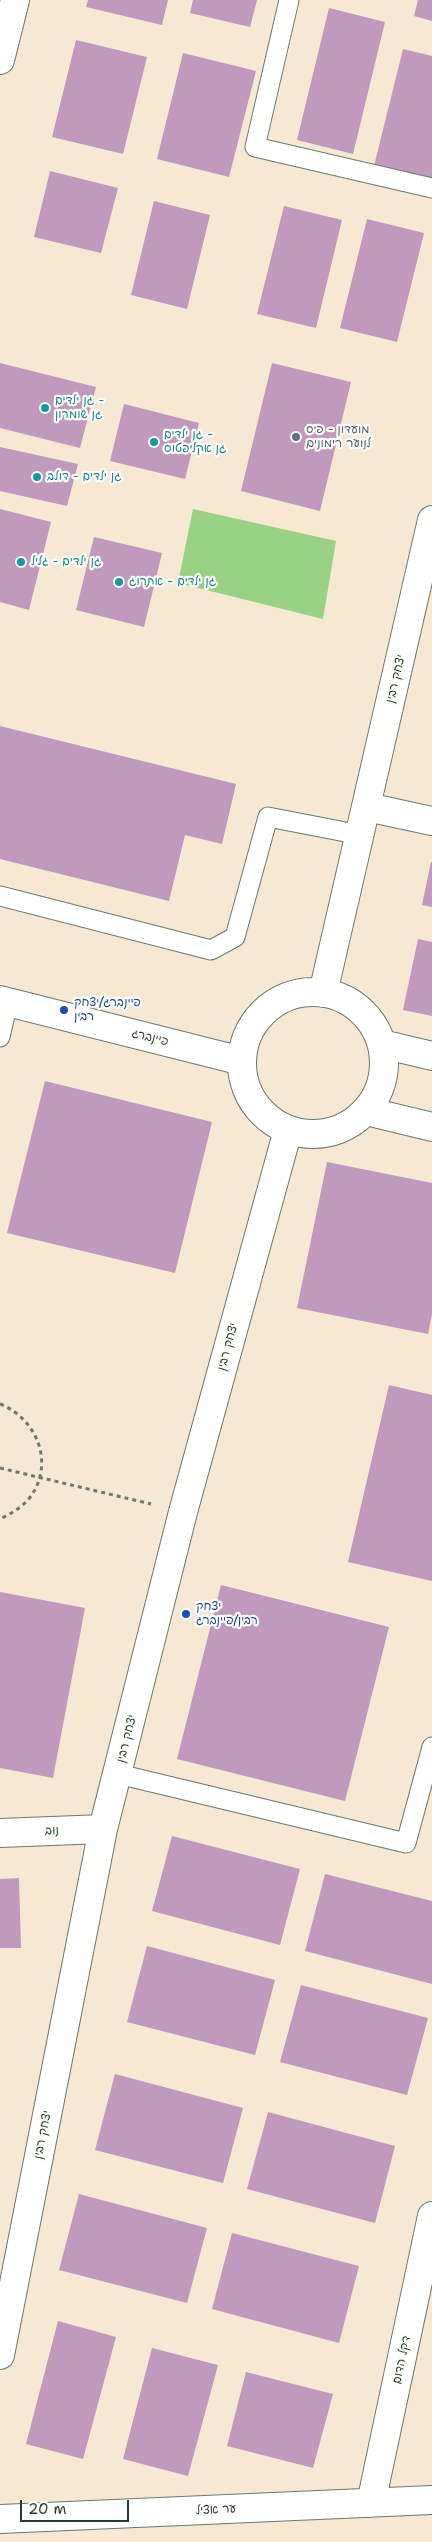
<!DOCTYPE html>
<html>
<head>
<meta charset="utf-8">
<style>
	body { margin:0 }
	#map { position:relative; width:432px; height:2542px; overflow:hidden; background:#f6e8d3; font-family:"Shantell Sans",sans-serif }
	canvas { display:block }
	.scale { position:absolute; left:20px; top:2500px; width:109px; height:22px; box-sizing:border-box; border:2px solid #1f3d34; border-top:0; padding-left:6px; font-size:15px; line-height:18px; white-space:nowrap; color:#1f3d34; -webkit-text-stroke:4px #fdfcf7; paint-order:stroke }
</style>
</head>
<body>
<div id="map">
<canvas width="432" height="2542"></canvas>
<div class="scale">20 m</div>
</div>
<script>
const g = document.querySelector('canvas').getContext('2d');
g.lineJoin = 'round';
function paint(path, color) { g.fillStyle = color; g.fill(path, 'evenodd'); }
function trace(path, color, width, dash) { g.strokeStyle = color; g.lineWidth = width; g.lineCap = dash ? 'butt' : 'round'; g.setLineDash(dash || []); g.stroke(path); }
function drawText(font, color, halo, rows, align = 'center') {
  g.font = font + ' "Shantell Sans","Playpen Sans Hebrew",sans-serif'; g.lineWidth = 4.5; g.setLineDash([]); g.textBaseline = 'middle'; g.strokeStyle = halo; g.fillStyle = color; for (const [text, x, y, turn = 0] of rows) {
    g.save(); g.translate(x, y); g.rotate((+turn || 0) * Math.PI / 180); g.textAlign = isNaN(turn) ? turn : align; if (halo) g.strokeText(text, 0, 0); g.fillText(text, 0, 0); g.restore();
  }
}
const green = new Path2D(`
	M193,509L336,541L323,619L178,583Z`);
const building = new Path2D(`
	M88,0H168L162,25L86,7Z
	M193,0H257L250,27L190,13Z
	M418,0H432V21L414,16Z
	M329,8L385,22L353,154L297,140Z
	M76,40L147,57L123,154L52,137Z
	M403,49L432,56V185L373,170Z
	M183,53L256,71L229,177L157,159Z
	M50,171L118,188L101,253L34,237Z
	M154,201L210,215L187,309L131,295Z
	M284,206L342,220L316,328L257,314Z
	M367,219L424,233L397,342L340,328Z
	M0,363L96,387L80,448L0,428Z
	M272,363L351,382L320,511L241,491Z
	M124,404L199,423L185,479L110,461Z
	M0,447L78,464L67,506L0,491Z
	M0,509L51,522L29,610L0,602Z
	M94,537L162,553L144,627L76,610Z
	M0,726L236,784L222,844L185,835L169,901L0,859Z
	M431,862H432V907L422,905Z
	M418,939L432,942V1016L403,1010Z
	M45,1081L212,1122L175,1273L7,1233Z
	M327,1162L432,1183V1314L428,1334L297,1308Z
	M389,1385L432,1395V1581L348,1562Z
	M221,1585L389,1627L345,1801L177,1759Z
	M0,1592L85,1608L53,1778L0,1768Z
	M172,1836L300,1869L280,1945L152,1911Z
	M325,1874L432,1901V1984L305,1951Z
	M19,1878L21,1948H0V1879Z
	M147,1946L275,1980L255,2055L127,2022Z
	M301,1985L428,2018L407,2095L280,2062Z
	M115,2074L243,2108L223,2183L95,2150Z
	M268,2112L395,2146L375,2223L247,2189Z
	M79,2194L207,2228L187,2303L59,2270Z
	M232,2233L359,2266L339,2343L212,2309Z
	M58,2321L116,2337L83,2459L26,2444Z
	M152,2348L218,2365L188,2476L123,2459Z
	M246,2372L333,2394L313,2468L227,2446Z`);
const path = new Path2D(`
	M0,1404C36,1418 55,1462 31,1496C23,1507 12,1513 0,1519
	M0,1468L151,1504`);
const service = new Path2D(`
	M289,0L255,147L432,188
	M0,896L211,950L235,937L268,817L361,835
	M0,1037L8,1002
	M118,1774L406,1843L432,1747`);
const minor = new Path2D(`
	M0,60L15,0
	M367,807L432,821
	M0,1833L103,1829
	M0,2355L103,1829L183,1512L288,1130
	M371,2503L432,2216
	M0,2519L432,2500`);
const tertiary = new Path2D(`
	M242 1063a71 71 0 1 1 142 0a71 71 0 1 1-142 0Z
	M323,993L432,520
	M0,1000L242,1061
	M382,1044L432,1056
	M366,1111L432,1127`);
const markers = [
	[45,408,5,"#0f9aa8"],
	[296,437,5,"#5c6f8a"],
	[154,442,5,"#0f9aa8"],
	[37,477,5,"#0f9aa8"],
	[21,562,5,"#0f9aa8"],
	[119,582,5,"#0f9aa8"],
	[64,1010,5,"#1a4fb4"],
	[186,1614,5,"#1a4fb4"]
];
const cultureNames = [
	["גן ילדים -",55,401],
	["גן שומרון",55,415],
	["גן ילדים -",164,435],
	["גן אקליפטוס",164,449],
	["גן ילדים - דולב",47,477],
	["גן ילדים - גליל",31,562],
	["גן ילדים - אתרוג",129,582]
];
const serviceNames = [
	["מועדון - פיס",306,430],
	["לנוער רימונים",306,444]
];
const streetNames = [
	["יצחק רבין",396,679,-77],
	["פיינברג",150,1038,14],
	["יצחק רבין",228,1347,-75],
	["יצחק רבין",127,1739,-76],
	["נוב",52,1831,-2],
	["יצחק רבין",43,2135,-79],
	["דקל הדום",402,2360,-78],
	["ער אציל",216,2510,-3]
];
const transitNames = [
	["פיינברג/יצחק",74,1003],
	["רבין",74,1017],
	["יצחק",196,1607],
	["רבין/פיינברג",196,1621]
];
paint(green, '#99d184');
paint(building, '#c198be');
trace(service, '#6a796c', 21);
trace(minor, '#6a796c', 30);
trace(tertiary, '#6a796c', 30);
trace(path, '#6a796c', 3, [4, 4]);
trace(service, '#fff', 19);
trace(minor, '#fff', 28);
trace(tertiary, '#fff', 28);
for (const [x, y, r, color] of markers) { const dot = new Path2D(); dot.arc(x, y, r, 0, 2 * Math.PI); g.fillStyle = color; g.fill(dot); trace(dot, '#fdfcf7', 2); }
drawText('12px', '#0d838f', '#fdfcf7', cultureNames, 'left');
drawText('12px', '#4e5e75', '#fdfcf7', serviceNames, 'left');
drawText('12px', '#1f3d34', '#fdfcf7', streetNames);
drawText('12px', '#164399', '#fdfcf7', transitNames, 'left');
</script>
</body>
</html>
